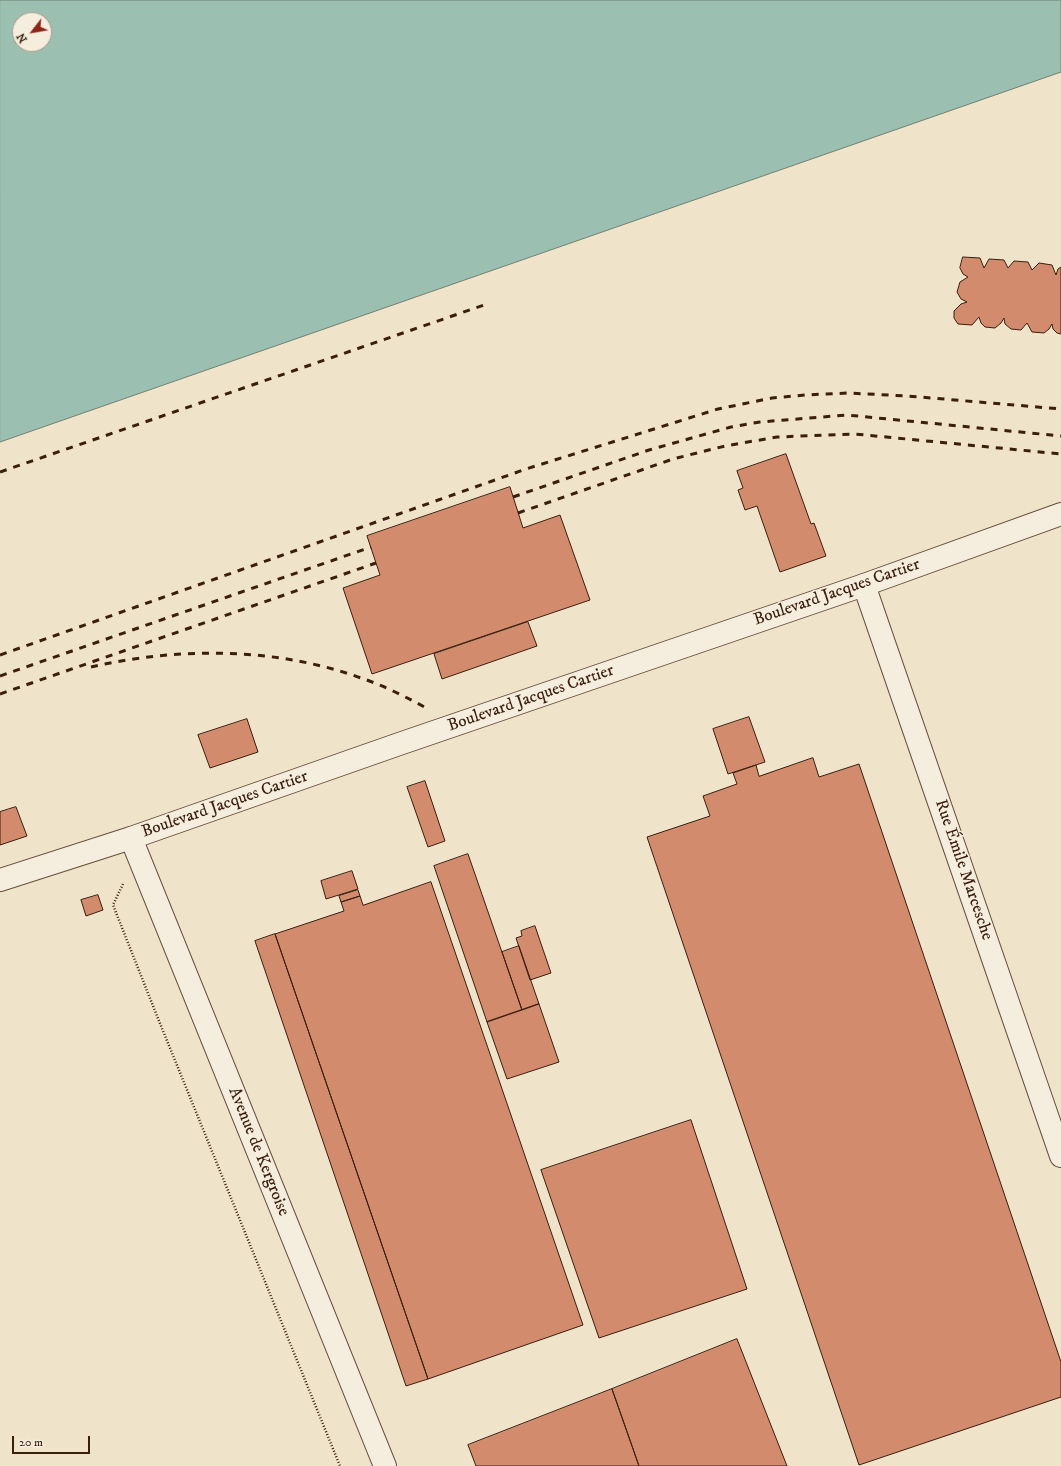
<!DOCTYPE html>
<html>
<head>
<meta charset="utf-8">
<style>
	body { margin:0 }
	#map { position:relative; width:1061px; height:1466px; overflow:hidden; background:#efe3ca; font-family:"IM FELL DW Pica",serif }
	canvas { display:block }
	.north { position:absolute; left:12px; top:12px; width:40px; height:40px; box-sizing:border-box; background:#f5eddd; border:1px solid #ab9a8a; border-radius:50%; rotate:239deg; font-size:11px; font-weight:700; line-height:16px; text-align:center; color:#3b1e0e }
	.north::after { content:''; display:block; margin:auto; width:14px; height:18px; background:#8f2418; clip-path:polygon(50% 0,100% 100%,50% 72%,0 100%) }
	.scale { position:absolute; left:12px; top:1436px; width:78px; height:18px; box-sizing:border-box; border:2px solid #3b1e0e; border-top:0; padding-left:5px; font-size:12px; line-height:14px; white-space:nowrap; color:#3b1e0e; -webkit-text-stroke:3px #f5eddd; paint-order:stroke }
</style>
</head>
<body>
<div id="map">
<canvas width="1061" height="1466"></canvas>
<div class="north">N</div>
<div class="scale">20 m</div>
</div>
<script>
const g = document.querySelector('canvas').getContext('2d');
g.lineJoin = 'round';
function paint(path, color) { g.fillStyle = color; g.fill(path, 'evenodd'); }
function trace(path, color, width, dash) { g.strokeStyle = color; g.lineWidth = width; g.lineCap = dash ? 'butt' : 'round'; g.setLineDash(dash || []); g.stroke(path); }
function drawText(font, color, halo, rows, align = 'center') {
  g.font = font + ' "IM FELL DW Pica",serif'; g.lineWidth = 3; g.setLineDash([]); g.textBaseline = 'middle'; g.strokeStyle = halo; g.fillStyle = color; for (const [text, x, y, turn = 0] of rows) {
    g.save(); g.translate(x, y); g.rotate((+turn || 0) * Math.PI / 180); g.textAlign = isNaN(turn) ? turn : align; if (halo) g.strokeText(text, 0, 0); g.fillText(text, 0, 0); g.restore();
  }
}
const water = new Path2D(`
	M0,0H1061V72L0,442ZM20,20H44V44H20Z`);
const building = new Path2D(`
	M963,257L980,258L984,268L989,259L1004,260L1008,268L1014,261L1028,262L1032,270L1039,263L1052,265L1056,275L1058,269L1061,267V334L1057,333L1053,329L1052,324L1049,329L1044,333L1032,332L1027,323L1021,330L1011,329L1005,324L1004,318L1001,323L995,328L985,327L981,323L979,317L972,325L958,324L954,318V311L961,304L967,302L961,299L957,292L960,282L968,277L963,274L960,268Z
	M786,454L811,524L814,523L826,556L780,572L757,506L745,510L738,490L743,488L737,471Z
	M510,487L523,528L560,515L590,600L372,674L343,588L380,575L367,536Z
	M528,622L537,646L442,679L434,654Z
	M749,717L765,762L728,774L713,729Z
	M247,719L258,752L210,768L198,735Z
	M813,758L819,777L859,764L1061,1362V1397L859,1465L647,837L710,816L703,796L737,784L733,773L756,765L759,776Z
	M425,781L445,841L428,847L407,787Z
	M16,807L27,836L0,845V812Z
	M468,854L522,1010L487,1022L434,866Z
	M352,871L358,889L326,899L321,881Z
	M431,882L583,1325L428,1379L275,934L344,911L341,902L360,896L363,905Z
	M358,890L360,896L341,902L339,896Z
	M98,895L103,910L86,916L81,900Z
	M535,926L551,973L530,980L516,938L522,936L521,931Z
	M275,934L428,1379L406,1386L255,941Z
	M519,946L539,1004L522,1010L502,952Z
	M539,1004L559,1062L507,1079L487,1022Z
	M691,1120L747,1289L599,1338L541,1170Z
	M737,1339L787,1466H639L612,1389Z
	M612,1389L639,1466H476L468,1445Z`);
const path = new Path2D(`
	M123,884L113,905L159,1021L340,1466`);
const minor = new Path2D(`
	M864,585L1061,1156
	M131,838L385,1466`);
const tertiary = new Path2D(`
	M0,880L131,838L402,743L864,585L1061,514`);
const rail = new Path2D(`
	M0,472L487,304
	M513,497L649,450L731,427L760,422L847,415L1061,436
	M518,513L673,459L725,446L777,437L855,434L1061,454
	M0,655L526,469L718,409L772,398L805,395L848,393L908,396L1061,409
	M91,667C179,647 275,647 361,678C385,686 408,698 430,710
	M0,676L371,547
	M0,694L376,563`);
const streetNames = [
	["Boulevard Jacques Cartier",837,593,-19],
	["Boulevard Jacques Cartier",531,699,-19],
	["Boulevard Jacques Cartier",225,805,-19],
	["Rue Émile Marcesche",963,870,71],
	["Avenue de Kergroise",258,1152,68]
];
paint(water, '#9bbfb1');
trace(water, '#757f70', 1);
paint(building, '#d28b6d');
trace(building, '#3b1e0e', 1);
trace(minor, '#684f3d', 24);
trace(tertiary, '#684f3d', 24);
trace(path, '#3b1e0e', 2.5, [1, 2]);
trace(minor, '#f5eddd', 22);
trace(tertiary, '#f5eddd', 22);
trace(rail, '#3b1e0e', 3, [7, 7]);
drawText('17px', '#3b1e0e', '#f5eddd', streetNames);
</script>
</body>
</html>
